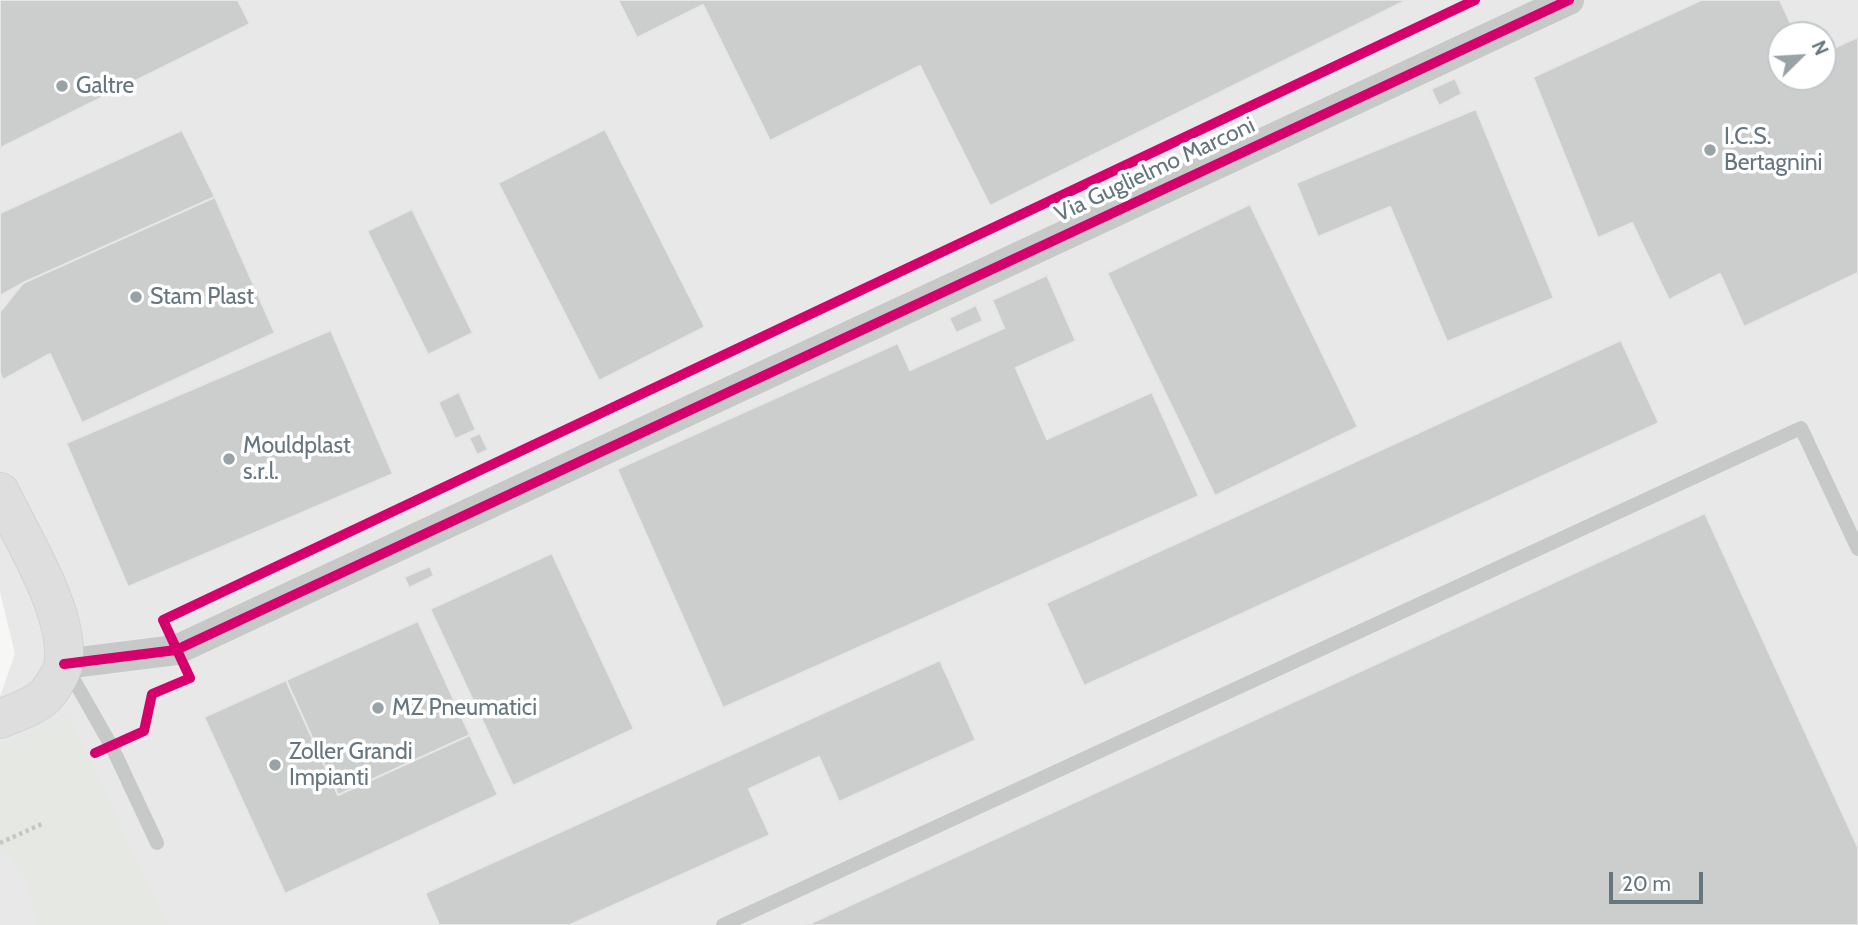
<!DOCTYPE html>
<html>
<head>
<meta charset="utf-8">
<style>
	body { margin:0 }
	#map { position:relative; width:1858px; height:925px; overflow:hidden; background:#f7f7f6; font-family:Cabin,sans-serif }
	canvas { display:block }
	.north { position:absolute; left:1767px; top:21px; width:70px; height:70px; box-sizing:border-box; background:#fff; border:2px solid #c1c8cb; border-radius:50%; rotate:66deg; font-size:19px; font-weight:700; line-height:28px; text-align:center; color:#65767e }
	.north::after { content:''; display:block; margin:auto; width:24px; height:32px; background:#98a3a8; clip-path:polygon(50% 0,100% 100%,50% 72%,0 100%) }
	.scale { position:absolute; left:1609px; top:872px; width:94px; height:32px; box-sizing:border-box; border:4px solid #65767e; border-top:0; padding-left:9px; font-size:21px; line-height:24px; white-space:nowrap; color:#65767e; -webkit-text-stroke:5px #fff; paint-order:stroke }
</style>
</head>
<body>
<div id="map">
<canvas width="1858" height="925"></canvas>
<div class="north">N</div>
<div class="scale">20 m</div>
</div>
<script>
const g = document.querySelector('canvas').getContext('2d');
g.lineJoin = 'round';
function paint(path, color) { g.fillStyle = color; g.fill(path, 'evenodd'); }
function trace(path, color, width, dash) { g.strokeStyle = color; g.lineWidth = width; g.lineCap = dash ? 'butt' : 'round'; g.setLineDash(dash || []); g.stroke(path); }
function drawText(font, color, halo, rows, align = 'center') {
  g.font = font + ' Cabin,sans-serif'; g.lineWidth = 7; g.setLineDash([]); g.textBaseline = 'middle'; g.strokeStyle = halo; g.fillStyle = color; for (const [text, x, y, turn = 0] of rows) {
    g.save(); g.translate(x, y); g.rotate((+turn || 0) * Math.PI / 180); g.textAlign = isNaN(turn) ? turn : align; if (halo) g.strokeText(text, 0, 0); g.fillText(text, 0, 0); g.restore();
  }
}
const built = new Path2D(`
	M0,0H1858V925H0V696L15,654L0,592ZM1781,35H1823V77H1781Z`);
const green = new Path2D(`
	M67,713L167,925H36C35,897 25,866 0,850V745Z`);
const building = new Path2D(`
	M0,0H238L250,24L0,148Z
	M618,0H1407L990,206L920,66L770,141L703,5L637,38Z
	M1701,0H1780L1796,35H1781V77H1823V53L1858,37V273L1744,327L1720,274L1669,300L1632,223L1598,238L1533,77Z
	M1455,78L1462,94L1439,106L1431,89Z
	M1476,109L1554,298L1447,342L1390,207L1318,237L1296,183Z
	M605,129L705,327L599,381L498,183Z
	M182,130L215,197L23,283L0,296V213Z
	M215,197L275,333L82,423L50,354L3,380L0,373V312L23,283Z
	M1250,204L1358,427L1215,496L1107,273Z
	M412,209L473,333L428,355L367,231Z
	M1047,275L1076,341L1016,368L1047,439L1152,392L1199,496L723,708L617,469L898,343L910,370L1004,328L992,300Z
	M976,305L983,321L956,333L949,318Z
	M331,330L393,474L128,587L66,443Z
	M1621,340L1659,423L1084,686L1046,603Z
	M459,392L476,430L455,439L438,402Z
	M480,433L488,450L477,455L469,438Z
	M1705,513L1858,847V925H807Z
	M552,553L634,729L513,786L430,609Z
	M430,566L434,576L409,588L404,577Z
	M418,621L470,735L338,795L286,680Z
	M940,660L976,740L839,802L819,757L749,789L770,835L570,925H439L425,893Z
	M286,680L338,795L470,735L498,795L285,894L204,717Z`);
const path = new Path2D(`
	M0,843L44,823`);
const service = new Path2D(`
	M67,668L112,747L157,843
	M723,925L1801,428L1858,549`);
const minor = new Path2D(`
	M64,664L176,650L1569,0`);
const primary = new Path2D(`
	M0,492C22,538 68,609 64,661C64,670 53,687 47,694C35,707 16,712 0,719`);
const cycleway = new Path2D(`
	M64,664L176,650L1569,0
	M95,753L144,731L152,694L190,678L163,620L1475,0`);
const markers = [
	[62,86,7,"#98a3a8"],
	[1710,150,7,"#98a3a8"],
	[136,297,7,"#98a3a8"],
	[229,459,7,"#98a3a8"],
	[378,708,7,"#98a3a8"],
	[275,765,7,"#98a3a8"]
];
const poiNames = [
	["Galtre",76,86],
	["I.C.S.",1724,137],
	["Bertagnini",1724,163],
	["Stam Plast",150,297],
	["Mouldplast",243,446],
	["s.r.l.",243,472],
	["MZ Pneumatici",392,708],
	["Zoller Grandi",289,752],
	["Impianti",289,778]
];
const streetNames = [
	["Via Guglielmo Marconi",1155,170,-25]
];
paint(built, '#e7e8e7');
paint(green, '#e6e8e4');
paint(building, '#cccece');
trace(building, '#e6e6e6', 2);
trace(primary, '#d2d3d3', 40);
trace(path, '#c5c7c7', 4.5, [3.5, 3.5]);
trace(service, '#c7c9c9', 14);
trace(minor, '#c7c9c9', 30);
trace(primary, '#dedede', 38);
trace(cycleway, '#d6006c', 10);
for (const [x, y, r, color] of markers) { const dot = new Path2D(); dot.arc(x, y, r, 0, 2 * Math.PI); g.fillStyle = color; g.fill(dot); trace(dot, '#fff', 2.5); }
drawText('23px', '#65767e', '#fff', poiNames, 'left');
drawText('23px', '#65767e', '#fff', streetNames);
</script>
</body>
</html>
